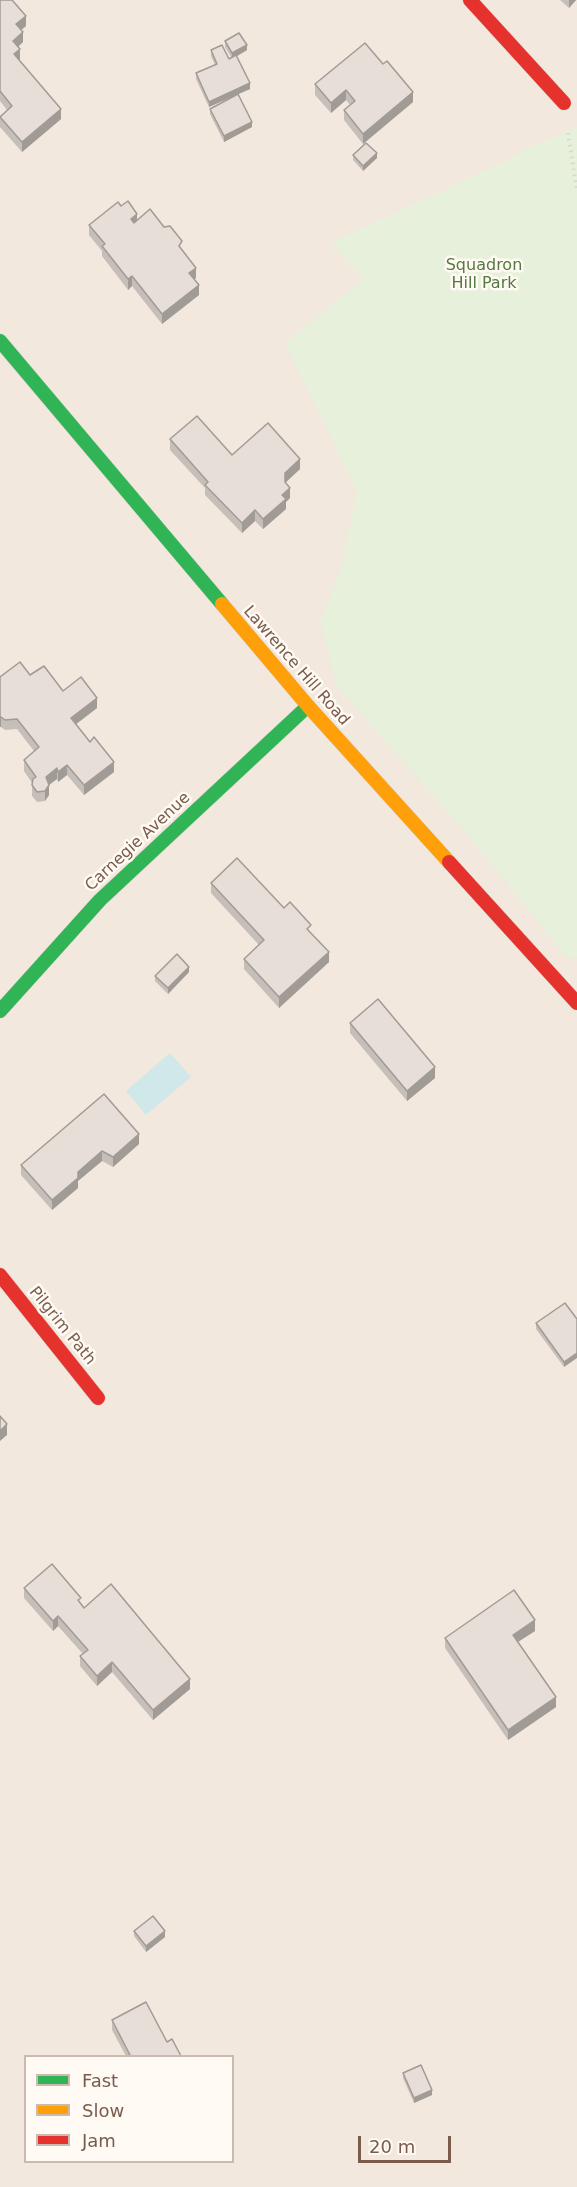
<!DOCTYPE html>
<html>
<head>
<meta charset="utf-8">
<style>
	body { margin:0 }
	#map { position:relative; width:577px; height:2187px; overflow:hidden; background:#f9f5f0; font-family:"DejaVu Sans",sans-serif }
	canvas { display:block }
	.legend { position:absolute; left:24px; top:2055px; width:210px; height:108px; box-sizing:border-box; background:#fffaf3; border:2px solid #cabbb1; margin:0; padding:8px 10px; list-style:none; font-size:18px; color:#7a5c4d }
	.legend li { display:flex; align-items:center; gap:12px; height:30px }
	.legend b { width:30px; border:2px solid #cabbb1 }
	.scale { position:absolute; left:358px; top:2136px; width:93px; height:27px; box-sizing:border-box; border:3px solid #7a5c4d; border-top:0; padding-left:8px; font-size:18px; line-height:21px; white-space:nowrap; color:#7a5c4d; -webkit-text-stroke:4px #fffaf3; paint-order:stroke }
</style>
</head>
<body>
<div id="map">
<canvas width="577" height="2187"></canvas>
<ul class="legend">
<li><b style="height:8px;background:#30b455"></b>Fast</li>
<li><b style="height:8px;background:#ff9f0a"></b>Slow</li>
<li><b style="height:8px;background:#e5322d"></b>Jam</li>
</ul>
<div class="scale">20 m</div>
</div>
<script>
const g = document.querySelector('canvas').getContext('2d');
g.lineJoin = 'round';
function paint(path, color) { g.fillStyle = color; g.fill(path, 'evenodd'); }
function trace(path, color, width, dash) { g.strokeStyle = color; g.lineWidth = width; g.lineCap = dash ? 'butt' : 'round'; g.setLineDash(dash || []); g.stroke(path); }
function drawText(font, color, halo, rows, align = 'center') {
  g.font = font + ' "DejaVu Sans",sans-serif'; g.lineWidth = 5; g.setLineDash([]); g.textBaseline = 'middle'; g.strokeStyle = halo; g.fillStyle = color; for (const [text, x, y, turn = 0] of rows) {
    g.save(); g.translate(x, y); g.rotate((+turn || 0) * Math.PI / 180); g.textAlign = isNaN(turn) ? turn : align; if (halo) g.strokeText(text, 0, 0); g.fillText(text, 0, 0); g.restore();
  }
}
const residential = new Path2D(`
	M0,0H577V2187H0ZM26,2056H232V2162H26Z`);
const green = new Path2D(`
	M577,127V957L567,958L466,833L336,685L321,621L341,568L357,491L285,343L363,279L331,243L514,157L523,150Z`);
const water = new Path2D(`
	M170,1053L191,1077L146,1115L126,1091Z`);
const path = new Path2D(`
	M568,133L577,191`);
const fast = new Path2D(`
	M0,341L222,604
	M0,1011L100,900L308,706`);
const slow = new Path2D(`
	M222,604L308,706L449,862`);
const jam = new Path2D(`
	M470,0L564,103
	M449,862L577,1003
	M0,1275L98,1398`);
const wall = new Path2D(`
	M0,0L26,26L21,30L23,42L18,47L20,59L19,60L61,119L22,152L0,127V116L7,110L0,101Z
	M560,0H576L569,8Z
	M225,41L247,50L237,56L250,89L238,94L252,127L224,142L210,114V109L237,94L209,107L196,79V73L215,65L211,56V50L229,59L231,57L225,47Z
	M315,84L413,102L363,144L344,120V110L350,105L346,100L331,113L315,95Z
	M353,155L377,158L363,171L353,160Z
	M121,206L137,220L182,250L196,278L194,279L199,295L162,324L132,286L128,290L102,256V251L89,235V225Z
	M170,439L232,455L300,469L285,483L290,498L286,502V509L263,529L255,521L242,533L205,495V488L170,450Z
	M30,675L97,708L76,724L114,772L84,795L67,775L58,782L57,779L49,785V795L45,801L37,802L32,796V783L24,771V760L34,751L17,729L5,730L1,727L0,677Z
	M211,883L284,908L311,933L329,962L279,1008L244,969V959L259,945L211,893Z
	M189,972L168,994L155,981V976Z
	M350,1023L435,1078L407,1101L350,1033Z
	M139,1144L113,1167L102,1161L78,1181V1188L52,1210L21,1175V1165Z
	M565,1303L564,1367L536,1329V1323Z
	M24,1588L81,1604L84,1608L190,1689L153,1720L112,1672L97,1686L80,1666V1656L83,1654L58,1626L53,1631L24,1598Z
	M535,1631L518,1642L556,1707L508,1740L445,1648V1638Z
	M134,1931L165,1937L146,1952L134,1936Z
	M112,2020L167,2042L181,2056H126L112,2030Z
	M403,2073L432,2095L414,2103L403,2078Z`);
const shadedWall = new Path2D(`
	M569,0H576L569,8Z
	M26,16V26L16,34V24Z
	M23,32V42L13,51V41Z
	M247,45V50L232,59V53Z
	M20,49V59L14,64V54Z
	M250,83V89L209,107V102Z
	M346,90V100L331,113V103Z
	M413,92V102L363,144V134Z
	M61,109V119L22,152V142Z
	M252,122V127L224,142V136Z
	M377,153V158L363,171V166Z
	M137,214V224L131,229V219Z
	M196,268V278L189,283V273Z
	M132,276V286L128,290V279Z
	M199,285V295L162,324V314Z
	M300,459V469L285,483V473Z
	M290,488V498L286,502V509L263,529V519L282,495Z
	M255,510V521L242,533V523Z
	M97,698V708L71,728V718Z
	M0,717H1V727H0Z
	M114,762V772L84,795V785Z
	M67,765V775L58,782V772Z
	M57,768V779L46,787V777Z
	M49,785V795L45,801V791Z
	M329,952V962L279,1008V997Z
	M189,967V972L168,994V988Z
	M435,1067V1078L407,1101V1091Z
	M139,1134V1144L113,1167V1157Z
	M102,1151V1161L78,1181V1188L52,1210V1200L78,1172Z
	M577,1353V1358L564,1367V1362Z
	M7,1424V1435L0,1441V1431Z
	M58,1616V1626L53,1631V1621Z
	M535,1620V1631L513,1645V1635Z
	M112,1662V1672L97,1686V1676Z
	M190,1679V1689L153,1720V1710Z
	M556,1697V1707L508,1740V1730Z
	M165,1931V1937L146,1952V1946Z
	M432,2090V2095L414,2103V2098Z`);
const building = new Path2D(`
	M0,0H12L26,16L16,24L23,32L13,41L20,49L14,54L61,109L22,142L0,117L12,106L0,91Z
	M239,33L247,45L232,53L225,41Z
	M365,43L383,64L387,61L413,92L363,134L344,110L355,101L346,90L331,103L315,84Z
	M222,45L229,59L236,55L250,83L209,102L196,73L217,64L211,50Z
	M238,94L252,122L224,136L210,109Z
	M366,143L377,153L363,166L353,155Z
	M128,201L137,214L131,219L134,223L150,209L164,227L170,226L182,241L179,246L196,268L189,273L199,285L162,314L132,276L128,279L102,246L105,244L89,225L118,202L121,206Z
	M197,416L232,455L268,423L300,459L285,473V482L290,488L282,495L286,499L263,519L255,510L242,523L205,485L208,482L170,439Z
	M20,662L30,675L44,666L63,691L81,677L97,698L71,718L90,742L94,737L114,762L84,785L67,765L58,772L57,768L46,777L49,785L45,791L37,792L32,785L33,779L36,777L24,760L39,747L17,719L5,720L1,717H0V677Z
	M237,858L284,908L290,902L311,925L307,929L329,952L279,997L244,959L264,940L211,883Z
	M177,954L189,967L168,988L155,976Z
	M378,999L435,1067L407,1091L350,1023Z
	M104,1094L139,1134L113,1157L102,1151L78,1172V1178L52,1200L21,1165Z
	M565,1303L577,1319V1353L564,1362L536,1323Z
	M0,1416L7,1424L0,1431Z
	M52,1564L81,1598L78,1600L84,1608L111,1584L190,1679L153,1710L112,1662L97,1676L80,1656L88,1650L58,1616L53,1621L24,1588Z
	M514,1590L535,1620L513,1635L556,1697L508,1730L445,1638Z
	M153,1916L165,1931L146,1946L134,1931Z
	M146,2002L167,2042L172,2039L181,2056H127L130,2055L112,2020Z
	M421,2065L432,2090L414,2098L403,2073Z`);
const parkNames = [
	["Squadron",484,266],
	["Hill Park",484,284]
];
const streetNames = [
	["Lawrence Hill Road",296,666,49],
	["Carnegie Avenue",138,842,-43],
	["Pilgrim Path",62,1326,51]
];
paint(residential, '#f2e8de');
paint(green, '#e7f0db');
paint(water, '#d0e8ea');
trace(fast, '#d9d2cb', 15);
trace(slow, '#d9d2cb', 15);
trace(jam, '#d9d2cb', 15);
trace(path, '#dcd5d0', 4, [1.5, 4.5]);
trace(fast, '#30b455', 14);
trace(slow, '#ff9f0a', 14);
trace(jam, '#e5322d', 14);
paint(wall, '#c6bfb9');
paint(shadedWall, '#a19b96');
paint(building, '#e6ded7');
trace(building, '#a19b96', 1.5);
drawText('16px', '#537a41', '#fffaf3', parkNames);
drawText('16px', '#7a5c4d', '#fffaf3', streetNames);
</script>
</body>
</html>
